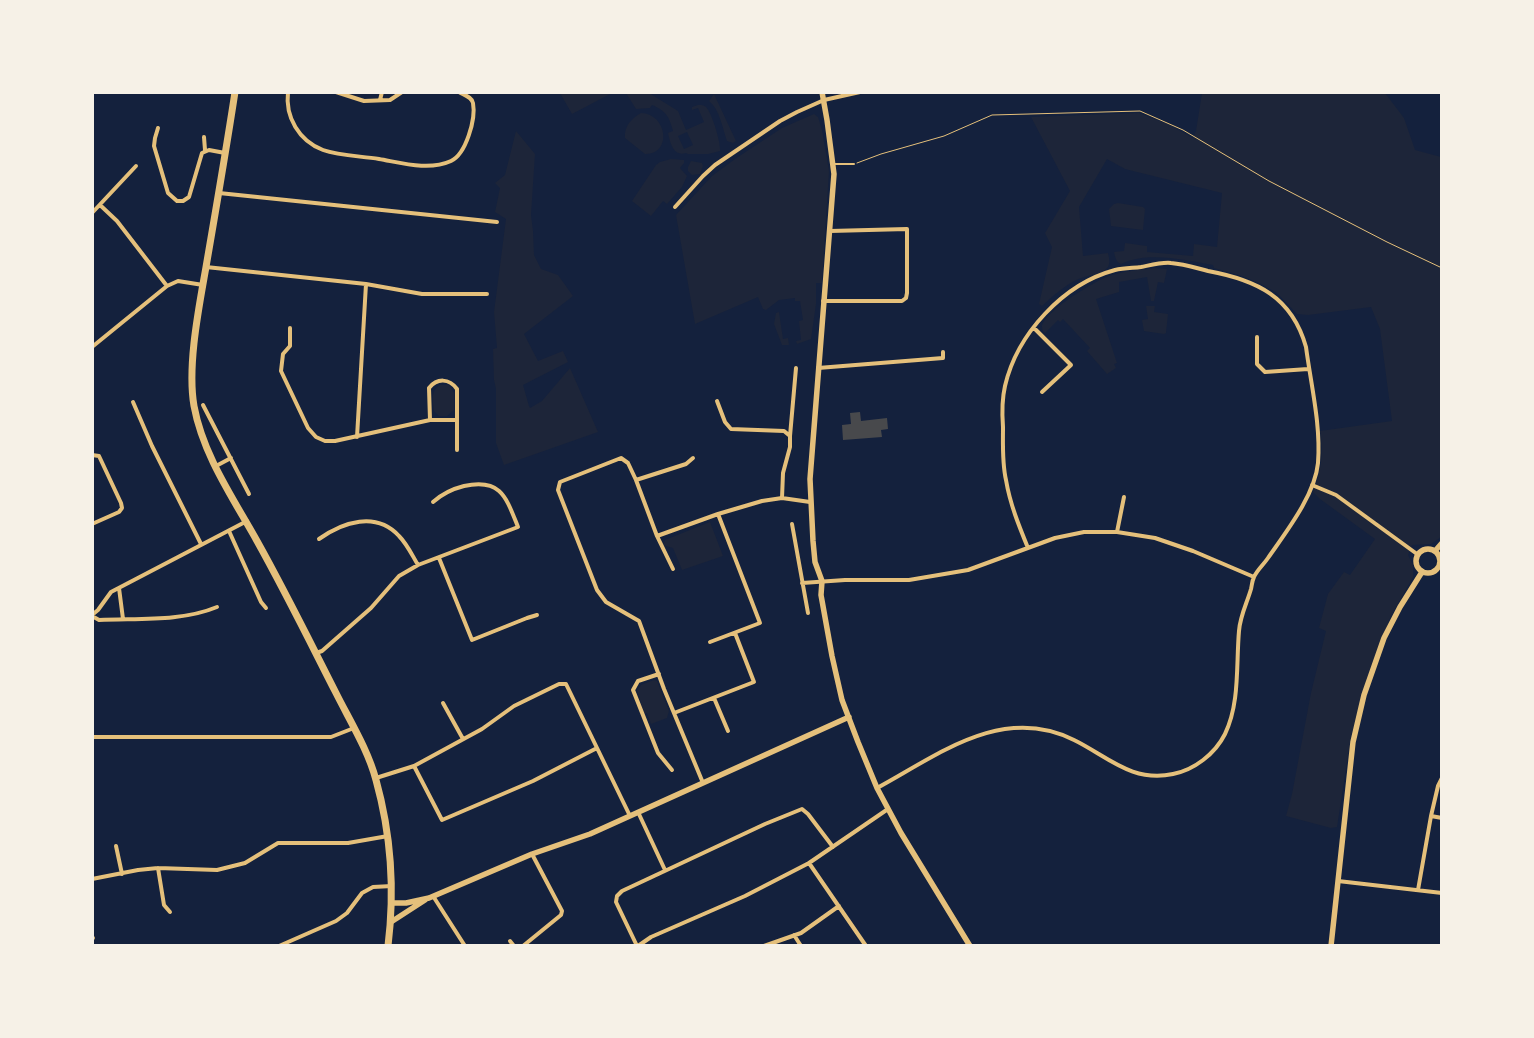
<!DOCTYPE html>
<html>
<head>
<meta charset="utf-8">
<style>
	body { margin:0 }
	#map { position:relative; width:1534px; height:1038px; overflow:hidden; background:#14213d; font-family:"Exo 2",sans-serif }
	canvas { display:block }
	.frame { position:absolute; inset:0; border:94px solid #f6f1e7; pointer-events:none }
</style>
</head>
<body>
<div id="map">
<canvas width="1534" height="1038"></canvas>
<div class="frame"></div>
</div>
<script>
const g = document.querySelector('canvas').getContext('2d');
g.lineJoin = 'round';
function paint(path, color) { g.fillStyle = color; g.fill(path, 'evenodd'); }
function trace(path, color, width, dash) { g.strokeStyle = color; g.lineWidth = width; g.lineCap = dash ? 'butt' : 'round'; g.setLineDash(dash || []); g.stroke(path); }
const green = new Path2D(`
	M560,93H612L572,114Z
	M626,93H649L678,111L686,130L704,122L698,108L692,110V107L698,105C702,105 703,105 706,107C712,113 721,143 720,151L708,154H688L686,153C673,157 670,142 668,133L673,131C669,116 666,111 652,105L650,108L636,109ZM687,132L693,145L684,149L678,136Z
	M1202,93H1385L1404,118L1415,150L1441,157V537L1431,544L1412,545L1408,555L1413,565V577L1390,618L1351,736L1337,827L1331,828L1286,816L1292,794L1311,693L1326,631L1319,628L1328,594L1344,572L1350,575L1375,539L1320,499L1313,492C1321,473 1324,451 1320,431L1392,421L1380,329L1371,307L1308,315L1297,314L1277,293L1261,284L1242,276L1214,268L1213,265C1185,260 1148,251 1121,264C1116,262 1115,257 1114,252L1124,251L1125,243L1147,246V252L1193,256L1194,244L1217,247L1222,193L1125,169L1107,159L1079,207L1083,256L1108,253C1109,258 1111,264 1107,268C1101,275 1089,275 1081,278C1067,283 1053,296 1042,306L1039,304L1052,247L1045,233L1070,191L1031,117L1139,113L1170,125L1193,138L1196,131Z
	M714,94L736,141L733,143L727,141C722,127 720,110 709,101Z
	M641,113C668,114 672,155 645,154L625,138C624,126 631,119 641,113Z
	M814,114L818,117L822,130L829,171L822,283H816V304L811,339L797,344L796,341L801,340L799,321L803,320L800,301H795V298L779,300L766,310L763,309L758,297L695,324L676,215L712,176L735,159L782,128Z
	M516,131L535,154L531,215L533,231L534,255L541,269L558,275L573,296L524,334L538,361L563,351L568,362L523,385L529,406L530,408L542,401L570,368L598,432L504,465L496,443V389L494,380L493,349L497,348L494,312L506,219L495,212L500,188L495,183L505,175Z
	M671,159L684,160V163L680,168L687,176L682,187L667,204L663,201L651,216L632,201L656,165L660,162Z
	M691,161L702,163L703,166L700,174L692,175L688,171V167Z
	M1118,203L1143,207L1145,209L1143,230L1111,226L1109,209L1114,204Z
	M1155,268L1167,269L1164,283L1158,282L1154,301H1151L1147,277L1119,282V292L1096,299L1117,363L1114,364L1116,368L1107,374L1087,351L1090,348L1063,319L1060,322L1058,320L1045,333C1043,331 1042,330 1042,327C1043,312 1095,281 1109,276C1124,271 1139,270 1155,268Z
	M1146,306H1155L1154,312L1168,314L1166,333L1164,334L1144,331L1142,320L1148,319Z
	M779,312L783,339L788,338L789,345H782L774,324L776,313Z
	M440,385H449L454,393V410L447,416H439L434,411C433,401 430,391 440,385Z
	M710,522L723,556L682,570L673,548L663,545L665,540Z
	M654,680L657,681L669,711L667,718L651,724L647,713H644L637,690L641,685Z`);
const building = new Path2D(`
	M860,412L861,421L887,418L888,429L881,430L882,437L843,440L842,425L851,424L850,413Z`);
const path = new Path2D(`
	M857,163L881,154L944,136L992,115L1140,111L1183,130L1269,181L1387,242L1442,268`);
const service = new Path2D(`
	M834,164H854`);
const minor = new Path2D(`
	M288,92C285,117 299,141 323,150C340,156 361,156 379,159C402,163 429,171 451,161C466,154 476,119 473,103C472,97 464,95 459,92
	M336,92L364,101L390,100L402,92
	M380,100L382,92
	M158,128L155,138L154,146L168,193L177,201H183L189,197L202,153L209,150L225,153
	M204,137L205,150
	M219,193L497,222
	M100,205L117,221L167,286
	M675,207L703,176L715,165L780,121L797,112L824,100L860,92
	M92,213L136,166
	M206,267L366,284L422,294H487
	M823,301H902L906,298L907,293V229L830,231
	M290,328V346L283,354L281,371L308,428L316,437L325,441H335L430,420H457V450
	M1034,328L1071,365L1042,392
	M1257,337V364L1265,372L1308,369
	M92,347L167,286L178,281L203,285
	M818,368L943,358V352
	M717,401L725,422L731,429L784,431L790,436V447L783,473L782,498
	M133,402L152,446L201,544
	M203,405L249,494
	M430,420L429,388C437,378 449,378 457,389V420
	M790,436L796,368
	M357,437L366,284
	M92,455L99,456L121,503L122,508L119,512L92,524
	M216,466L231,458
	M636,480L628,463L621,458L560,482L558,490L597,590L606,602L639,621L664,689L703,783
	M1312,485L1336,495L1417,554
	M792,524L808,613
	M229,531L261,602L266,608
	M1117,532L1124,497
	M657,536L718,514L762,501L782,498L810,502
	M319,539C343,522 376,511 399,536C407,544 412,555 418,565
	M439,558L472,640L527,618L537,615
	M673,569L657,536L636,480L686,464L693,458
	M802,583L845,580H909L968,570L1055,538L1084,532H1117L1155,538L1193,551L1254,577
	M119,588L123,619
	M92,615L98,610L111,592L247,521
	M92,616L99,620C137,618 181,622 217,607
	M710,642L760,623L718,514
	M316,653L322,651L371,608L399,576L418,565L518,527C506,497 501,478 464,486C452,489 443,493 433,502
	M659,674L638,681L633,690L658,753L672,770
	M714,698L728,731
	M443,703L463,739
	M674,713L754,682L735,633
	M92,737H331L354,728
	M414,766L442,820L533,781L597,748
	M376,778L414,766L482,729L514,706L559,684H566L630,816
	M877,788C938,755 1002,704 1074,740C1107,756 1132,783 1173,774C1194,770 1215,754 1225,734C1240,703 1236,665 1239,631C1240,616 1247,603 1251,589C1252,585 1252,581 1254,577C1257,570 1264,564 1268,558C1286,532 1315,495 1318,463C1321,425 1311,385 1306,347C1292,297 1257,280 1208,271C1196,268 1184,264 1171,263C1162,262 1151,265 1141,267C1133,268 1124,268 1115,270C1063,284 1017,334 1005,386C1002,399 1002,414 1003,427C1003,445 1002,463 1006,480C1010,504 1019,526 1028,548
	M638,812L665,870
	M1431,816L1442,818
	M116,846L122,874
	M809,863L866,946
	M158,868L164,905L170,912
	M92,879L138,870L158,868L217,870L245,863L278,843H348L388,836
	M1338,881L1442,893
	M1418,890L1431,816L1438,786L1442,778
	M433,896L465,946
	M794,935L801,946
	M92,938H93
	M510,941L514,946
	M279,946L336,921L347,913L362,893L373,887L392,886
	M523,946L561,915L562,911L532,854
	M637,946L616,902L617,896L622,891L765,824L802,809L808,814L833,847
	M638,946L651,937L745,896L809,863L888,809
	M764,946L801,933L839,906`);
const secondary = new Path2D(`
	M822,92L827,120L834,174L810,479L813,541L815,562L822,581L821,595L832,656L842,700L858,742L877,788L901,833L970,946
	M1416 561a12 12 0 1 1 24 0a12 12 0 1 1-24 0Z
	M1435,551L1442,543
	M392,903H406L429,898L532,854L590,834L849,717
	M391,922L425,900
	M1331,946L1353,742L1364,695L1384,638L1400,607L1422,572`);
const trunk = new Path2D(`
	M235,92C226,151 216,209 206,267C199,307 187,366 194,406C203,455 233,498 257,541C285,591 310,642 336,693C350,721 368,750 376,780C391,834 395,889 388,946`);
paint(green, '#1d2539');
paint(building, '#48494c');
trace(path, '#e5c07b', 1);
trace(service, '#e5c07b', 2);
trace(minor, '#e5c07b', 4);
trace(secondary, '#e5c07b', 5.5);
trace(trunk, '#e5c07b', 7);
</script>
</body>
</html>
